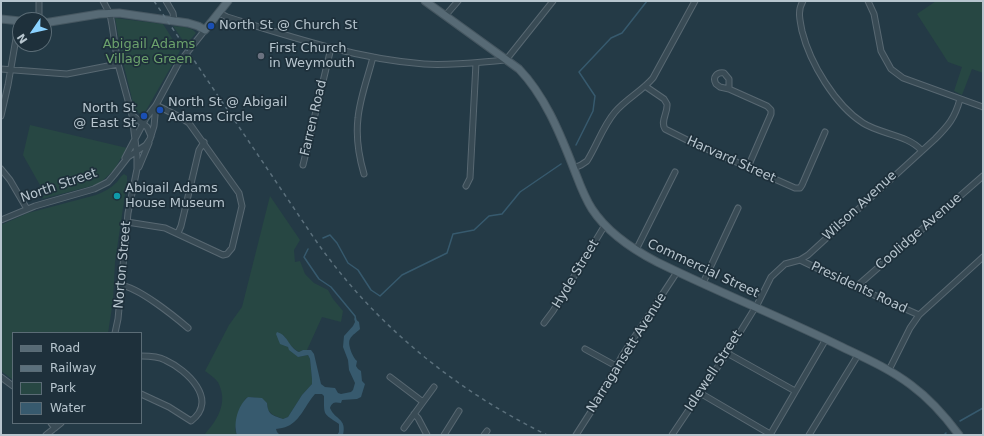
<!DOCTYPE html>
<html>
<head>
<meta charset="utf-8">
<style>
	body { margin:0 }
	#map { position:relative; width:984px; height:436px; overflow:hidden; background:#243a46; font-family:"DejaVu Sans",sans-serif }
	canvas { display:block }
	.frame { position:absolute; inset:0; border:2px solid #b7c5ce; pointer-events:none }
	.legend { position:absolute; left:12px; top:332px; width:130px; height:92px; box-sizing:border-box; background:#1e303b; border:1px solid #5b6c76; margin:0; padding:5px 7px; list-style:none; font-size:12px; color:#b7c5ce }
	.legend li { display:flex; align-items:center; gap:8px; height:20px }
	.legend b { width:20px; border:1px solid #5b6c76 }
	.north { position:absolute; left:12px; top:12px; width:40px; height:40px; box-sizing:border-box; background:#1e303b; border:1px solid #5b6c76; border-radius:50%; rotate:236deg; font-size:11px; font-weight:700; line-height:16px; text-align:center; color:#b7c5ce }
	.north::after { content:''; display:block; margin:auto; width:14px; height:18px; background:#8bd2ff; clip-path:polygon(50% 0,100% 100%,50% 72%,0 100%) }
</style>
</head>
<body>
<div id="map">
<canvas width="984" height="436"></canvas>
<div class="frame"></div>
<ul class="legend">
<li><b style="height:5px;background:#576a75"></b>Road</li>
<li><b style="height:5px;background:#5b707c"></b>Railway</li>
<li><b style="height:11px;background:#274743"></b>Park</li>
<li><b style="height:11px;background:#375a6e"></b>Water</li>
</ul>
<div class="north">N</div>
</div>
<script>
const g = document.querySelector('canvas').getContext('2d');
g.lineJoin = 'round';
function paint(path, color) { g.fillStyle = color; g.fill(path, 'evenodd'); }
function trace(path, color, width, dash) { g.strokeStyle = color; g.lineWidth = width; g.lineCap = dash ? 'butt' : 'round'; g.setLineDash(dash || []); g.stroke(path); }
function drawText(font, color, halo, rows, align = 'center') {
  g.font = font + ' "DejaVu Sans",sans-serif'; g.lineWidth = 3.5; g.setLineDash([]); g.textBaseline = 'middle'; g.strokeStyle = halo; g.fillStyle = color; for (const [text, x, y, turn = 0] of rows) {
    g.save(); g.translate(x, y); g.rotate((+turn || 0) * Math.PI / 180); g.textAlign = isNaN(turn) ? turn : align; if (halo) g.strokeText(text, 0, 0); g.fillText(text, 0, 0); g.restore();
  }
}
const green = new Path2D(`
	M936,1H983V73L972,69L962,95L954,91L962,67L948,62L917,14Z
	M115,18L163,24L180,51L144,114L142,115L136,111L134,107L123,62Z
	M173,26C180,27 191,26 196,33L186,45Z
	M30,125L127,148L114,170L99,184L42,199L45,194L23,155Z
	M124,174L127,176V181L115,262L113,301L108,333H13V380L1,371V225L28,213L96,195C104,192 111,188 117,182C120,178 120,177 124,174Z
	M270,196L300,240L294,250L295,262L300,261L305,274L314,283L328,290L333,299L343,311L341,322L322,317L307,350H303L300,352C293,350 286,340 283,334L286,345L298,357L308,355L310,359L312,379V384L302,395L288,417L283,419L273,415L268,410L267,403C260,400 252,394 245,399L235,429L237,435H204C215,423 226,407 221,390C220,387 219,383 217,381C214,377 209,374 205,371L229,325L242,307Z`);
const water = new Path2D(`
	M354,318L359,322L360,329C357,332 352,335 350,339C347,344 353,358 357,361L356,366L358,369L361,371L362,381L365,384L361,397L357,399L342,400L341,403C335,402 332,402 330,408C335,420 347,418 343,435H337L339,432V424C323,413 324,416 324,396L322,394H315C306,404 300,421 288,426C284,428 280,428 276,429L277,432L280,435H237C233,423 238,405 248,397L262,398L267,403C268,415 272,415 283,419L288,417L302,395L312,384V379L310,359L308,355L298,357L289,350L288,347L280,344L276,334L277,332C288,335 289,348 299,352L303,350H311L314,354L321,384L325,387L335,388L338,393L341,394L351,392L353,390L355,383L349,370L348,360L343,347L344,336L353,326L355,322Z`);
const stream = new Path2D(`
	M576,145L593,111L595,96L579,72L611,38L622,33L647,1
	M323,238L330,235L337,243L348,263L358,270L371,290L380,296L402,275L447,253L453,234L474,230L489,216L502,214L520,192L561,164
	M308,249L304,257L319,279L331,287L355,316L356,321
	M960,421L983,408
	M944,435L946,433`);
const minor = new Path2D(`
	M103,1L110,14L112,25L118,64L132,115L137,156V169L128,213L118,319L115,333
	M166,1L173,13L174,21
	M803,1C797,11 800,20 802,31C810,63 835,105 863,123C880,134 908,135 921,150
	M868,1L874,14L881,51L891,69L903,78L983,107
	M219,13L227,17C291,37 357,59 424,64C451,66 479,62 506,60L553,1
	M445,16L458,1
	M39,20V1
	M1,69L67,74L118,64
	M645,86L664,99L667,104C668,113 660,121 665,129L691,142L795,188H800L802,185L825,132
	M729,89L720,87L716,84C712,77 717,72 724,73L729,79V89L767,106L771,110V114L748,167
	M132,115L147,127L151,136
	M1,116L8,85L19,21
	M125,158L146,118L156,105L178,64L205,30
	M303,165L331,48
	M139,167L149,143
	M574,168L581,165L587,161C597,145 603,126 615,112C626,99 642,91 653,78L695,1
	M1,169L10,180L27,209
	M364,174C359,157 356,135 358,118C360,97 368,77 373,57
	M466,186L470,178L476,63
	M1,220L35,206L94,189L108,182L114,175L128,157L146,145L150,139L154,126L156,105
	M127,222L165,228L223,255L227,254L232,248L242,206L239,193L189,123L180,117L156,105
	M178,233L181,226L199,150L204,142
	M636,250L675,172
	M800,260L856,287L919,315
	M703,283L738,208
	M120,285C138,287 174,316 188,328
	M856,287L983,176
	M544,323L553,311L605,225
	M585,349L616,366
	M727,353L795,391
	M141,356C149,356 158,356 165,360C187,370 219,400 191,421L169,407L141,394
	M889,370L910,328L919,315L983,257
	M1,377L13,386
	M390,377L423,402
	M700,393L770,434
	M414,414L418,418L427,435
	M51,423L55,428
	M404,428L434,387
	M46,435L61,423
	M444,435L459,411
	M484,435L487,431
	M576,435L599,399L622,356L677,272
	M672,435L729,350L758,303L771,277L785,264L800,260L808,255L935,139C948,126 955,118 960,99
	M770,435L826,339
	M809,435L858,355`);
const major = new Path2D(`
	M425,1L519,69C544,95 559,131 572,164C578,179 583,195 592,209C607,232 632,249 657,262C718,292 781,317 842,347C865,358 890,369 911,385C930,399 945,416 959,435
	M1,19L20,21
	M44,23L99,14L119,13L188,23L198,26L205,30L228,1`);
const rail = new Path2D(`
	M154,1L314,238C373,323 453,389 547,435`);
const markers = [
	[211,26,4,"#1a4fb4"],
	[261,56,4,"#6b7280"],
	[160,110,4,"#1a4fb4"],
	[144,116,4,"#1a4fb4"],
	[117,196,4,"#0f9aa8"]
];
const poiNames = [
	["North St @ Church St",219,26],
	["First Church",269,49],
	["in Weymouth",269,64],
	["North St @ Abigail",168,103],
	["Adams Circle",168,118],
	["North St",136,109,"right"],
	["@ East St",136,124,"right"],
	["Abigail Adams",125,189],
	["House Museum",125,204]
];
const parkNames = [
	["Abigail Adams",149,45],
	["Village Green",149,60]
];
const streetNames = [
	["Farren Road",314,118,-77],
	["Harvard Street",731,160,24],
	["North Street",59,186,-19],
	["Wilson Avenue",860,206,-43],
	["Coolidge Avenue",919,232,-41],
	["Norton Street",123,265,-85],
	["Commercial Street",703,269,25],
	["Hyde Street",576,274,-59],
	["Presidents Road",859,288,25],
	["Narragansett Avenue",627,353,-58],
	["Idlewell Street",714,371,-57]
];
paint(green, '#274743');
paint(water, '#375a6e');
trace(stream, '#375a6e', 1.5);
trace(minor, '#586872', 7);
trace(major, '#465761', 9);
trace(minor, '#394b55', 5);
trace(major, '#576a75', 7);
trace(rail, '#5b707c', 1.5, [4, 4]);
for (const [x, y, r, color] of markers) { const dot = new Path2D(); dot.arc(x, y, r, 0, 2 * Math.PI); g.fillStyle = color; g.fill(dot); trace(dot, '#1e303b', 1.5); }
drawText('13px', '#b7c5ce', '#1e303b', poiNames, 'left');
drawText('13px', '#6ca26c', '#1e303b', parkNames);
drawText('13px', '#b7c5ce', '#1e303b', streetNames);
</script>
</body>
</html>
